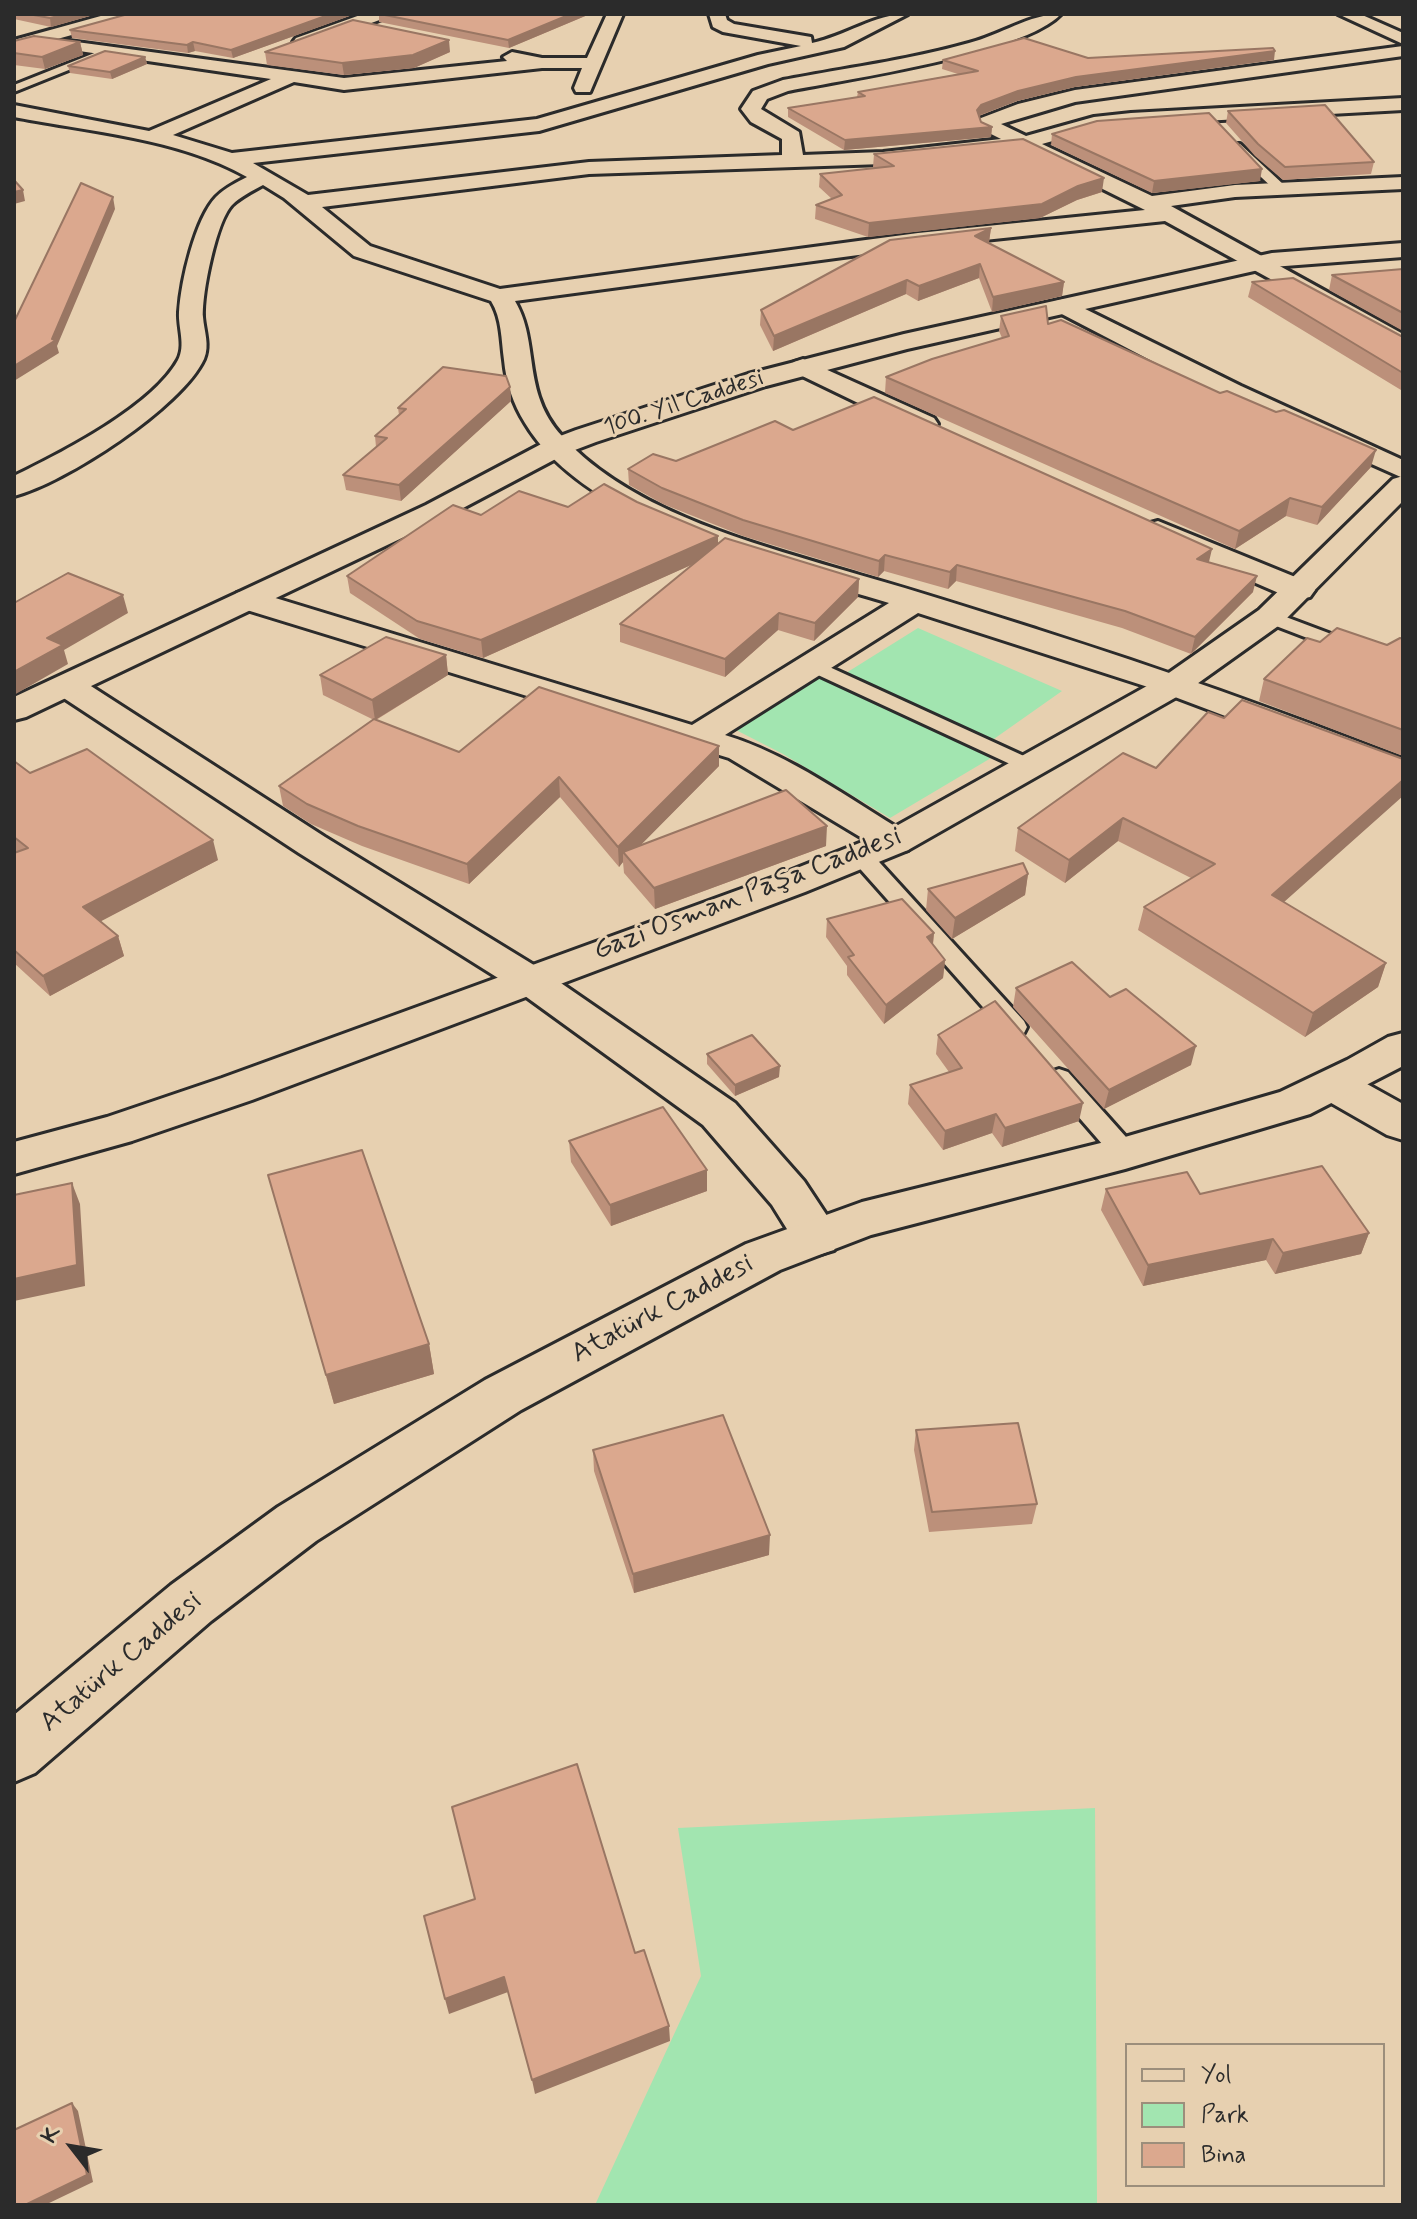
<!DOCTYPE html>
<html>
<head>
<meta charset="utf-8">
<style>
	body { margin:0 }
	#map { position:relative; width:1417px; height:2219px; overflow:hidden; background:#e7d0b0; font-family:Mynerve,sans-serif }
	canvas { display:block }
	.frame { position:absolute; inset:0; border:16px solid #2b2b2b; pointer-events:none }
	.legend { position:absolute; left:1125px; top:2043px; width:260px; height:144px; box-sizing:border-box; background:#e7d0b0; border:2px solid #9c8e7b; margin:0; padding:10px 14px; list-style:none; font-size:24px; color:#2b2b2b }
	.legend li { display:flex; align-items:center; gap:16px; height:40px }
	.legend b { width:40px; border:2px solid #9c8e7b }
	.north { position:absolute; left:32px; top:2107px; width:80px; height:80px; -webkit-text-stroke:6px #e7d0b0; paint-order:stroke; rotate:301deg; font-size:22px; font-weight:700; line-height:32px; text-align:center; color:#2b2b2b }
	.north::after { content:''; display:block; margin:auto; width:28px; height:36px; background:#2b2b2b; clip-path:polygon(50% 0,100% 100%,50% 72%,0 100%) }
</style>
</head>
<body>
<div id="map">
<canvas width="1417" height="2219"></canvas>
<div class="frame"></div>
<ul class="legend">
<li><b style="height:10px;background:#e7d0b0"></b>Yol</li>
<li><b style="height:22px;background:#a2e5b0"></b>Park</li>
<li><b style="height:22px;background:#dba88e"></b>Bina</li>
</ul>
<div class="north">K</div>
</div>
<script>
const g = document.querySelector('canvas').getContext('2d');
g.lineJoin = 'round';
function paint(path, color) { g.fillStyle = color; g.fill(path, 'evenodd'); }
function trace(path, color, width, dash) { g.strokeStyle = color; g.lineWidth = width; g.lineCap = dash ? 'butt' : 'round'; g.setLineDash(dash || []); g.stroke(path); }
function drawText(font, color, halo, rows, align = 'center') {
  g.font = font + ' Mynerve,sans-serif'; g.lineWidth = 6; g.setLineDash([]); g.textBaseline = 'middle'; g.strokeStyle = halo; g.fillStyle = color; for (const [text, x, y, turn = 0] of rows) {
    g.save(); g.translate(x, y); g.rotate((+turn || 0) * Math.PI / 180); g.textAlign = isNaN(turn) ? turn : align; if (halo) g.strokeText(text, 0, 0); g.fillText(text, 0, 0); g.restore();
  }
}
const green = new Path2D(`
	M918,628L1062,691L991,741L846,673Z
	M820,677L991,758L890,818L783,754L734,729Z
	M1095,1808L1097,2205H595L701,1976L678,1828Z`);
const service = new Path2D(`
	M102,50L107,53L106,55L14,92V85Z
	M1232,144H1240L1284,185V191H1276L1232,150Z
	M1270,611L1363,646L1366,650L1363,654H1349L1263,621L1261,617L1263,613Z
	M812,659L1037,762L1040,766L1030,772L1023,770L805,669L802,665Z
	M862,850L870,852L1024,1021L1027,1027L1024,1033L1015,1035L1006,1033L854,862L851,857Z
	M1059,1069L1068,1072L1134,1146L1138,1153L1134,1160L1125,1163L1116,1160L1050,1084L1046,1078L1050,1072Z`);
const minor = new Path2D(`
	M363,14H387L385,18L308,46H296L293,42L296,38Z
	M607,14H623L590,92H576L574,88L582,68H542L344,90L294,82L173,135L232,153L537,119L758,55L801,46L723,32L713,27L709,14H725L727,20L734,24L811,37L812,43C846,36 874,14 908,14L844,47L768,64L539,131L253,163L308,195L589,162L782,155V139L751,122L741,109L753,91L783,80C845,68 909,60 969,43C1001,35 1029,14 1061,14C1024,54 847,79 788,91L767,99L761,109L799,132L803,155L883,152L1001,139L983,130L978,122L981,118L1018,104L1075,90L1403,46V56L1075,102L1001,124L1026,136L1094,117L1131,113L1403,98V110L1131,125L1095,129L1042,144L1152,196L1235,185L1403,177V189L1235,197L1171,206L1403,334V352L1165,221L918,247L515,301C540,343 521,391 562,436C632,514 763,546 860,575C920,592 979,611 1039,630C1162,669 1283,712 1403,759V783L1151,688L918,613L725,735C791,755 849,799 908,834L914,842L908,850L895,853L882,850L729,758L237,607L232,600L237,593L248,591L259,593L692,725L889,603C779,569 587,527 525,423C513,404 506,382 504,360C501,339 502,319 491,301L354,256L284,198L263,185C252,191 240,197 232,205C216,222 202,293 203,317C204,331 210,345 204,359C182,407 65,483 14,496V476C61,453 152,407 178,360C186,345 178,328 179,312C181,281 195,219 216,197C225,188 237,182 247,177C178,138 91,132 14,117V105L149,131L271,79L38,45L29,40L32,36L344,78L507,61L503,57L512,52L542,58H587ZM1022,149L1145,210L918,233L500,289L370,246L322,207L589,174L883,164Z
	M1065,299L1241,386L1403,460V478L1223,398L1056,311L1053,306L1056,301Z
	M803,359L934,418L938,424L934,430H914L794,372L790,367L794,362Z
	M1158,521L1310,583L1315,590L1310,597L1299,599L1288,597L1147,536L1143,530L1147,524Z
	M68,676L80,679L325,837L542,970L735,1103L804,1181L841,1237L834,1250L817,1255L800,1250L772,1205L703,1125L514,988L299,853L56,693L51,686L56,679Z
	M1334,1070L1349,1074L1403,1104V1140L1387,1135L1319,1096L1312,1085L1319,1074Z`);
const tertiary = new Path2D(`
	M108,14H135L133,18L14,51V40Z
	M1338,14H1360L1403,33V44Z
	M1403,243V257L1272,267L907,349L766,386L596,442L567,453L446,517L26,717L14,720V697L426,505L547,441L576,430L748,374L904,334L1272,253Z
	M1403,476V501L1281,624L1187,691L908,850L805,892L252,1100L132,1141L14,1174V1142L107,1117L222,1078L777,876L882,834L1163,677L1259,610L1393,479Z
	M1403,1033V1066L1310,1114L1125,1169L871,1235L780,1270L521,1410L316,1541L211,1621L35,1773L14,1782V1715L171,1585L278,1507L485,1380L746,1244L862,1202L1125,1137L1280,1092L1347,1060L1388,1037Z`);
const wall = new Path2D(`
	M14,14H97L51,27L14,19Z
	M128,14H355L233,58L195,51L188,53L72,38L70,30Z
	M379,14H590L509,48L379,22Z
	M14,41L80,42L83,55L45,69L14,65Z
	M265,52H450L414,68L344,75L267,65Z
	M145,57L147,64L112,79L70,73L68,66Z
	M1088,58L1274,60L1075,87L1017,101L979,116L981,122L992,127L991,137L844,150L788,117V108L857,97L858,92L958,74L942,69L943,60Z
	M1228,111L1374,162L1371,174L1283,180L1255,156L1226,123Z
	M1052,134L1260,181L1152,193L1051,145Z
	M874,154L1102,192L1077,200L1040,218L868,237L815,219L816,205L832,199L819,187L820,174L874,168L873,167Z
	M991,228L989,242L988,243L1064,282L1062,296L992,312L979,278L918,301L906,294L773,351L760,325L761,310Z
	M1403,269V331L1329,290L1332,275Z
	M1252,282L1403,337V389L1401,390L1248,297Z
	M1001,316L1048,324L1371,467L1317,525L1286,516L1235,549L885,393L886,377L1002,338L999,331Z
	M510,387L511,401L401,501L346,490L343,475L376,447L375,436L399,415L398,408Z
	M793,430L1209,562L1253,592L1191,654L1122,628L956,581L948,589L884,571L878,577L743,536L663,504L629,485L628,469L676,461Z
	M637,502L718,544L859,579L858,597L814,641L778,630L725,677L620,642V624L693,564L483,658L420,639L350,593L347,576L481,515L568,507Z
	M1403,639V756L1259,701L1264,679L1320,642L1387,645Z
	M446,655L448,675L376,720L459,752L719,746V766L640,845L826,846L655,909L624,873L623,862L619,867L560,797L469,884L362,846L311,824L283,806L279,786L374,720L323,695L320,675Z
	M1123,753L1284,902L1386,963L1378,987L1305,1037L1138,930L1144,907L1191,878L1118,841L1065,883L1015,851L1018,828Z
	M14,761L30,773L218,860L100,921L118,936L124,956L50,996L14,963V853L16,852L14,851Z
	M1028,874L1025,895L952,939L926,910L928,889Z
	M827,919L934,933L933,945L945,960L943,978L884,1024L847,975V966L826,937Z
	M1016,988L1110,997L1191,1065L1104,1109L1013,1007Z
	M938,1035L1079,1121L1002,1147L992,1133L943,1150L908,1104L910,1085L949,1072L936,1054Z
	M707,1054L779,1077L735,1096L707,1064Z
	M569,1141L707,1191L611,1226L571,1162Z
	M268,1175L429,1344L434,1374L334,1404Z
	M1106,1189L1200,1194L1369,1233L1361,1254L1275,1274L1266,1260L1143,1286L1101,1210Z
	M916,1430L1037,1504L1032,1524L929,1532L914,1450Z
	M593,1450L769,1555L634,1593L594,1471Z`);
const shadedWall = new Path2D(`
	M66,14H97L51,27L50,18Z
	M331,14H355L233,58L231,50Z
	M571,14H590L509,48L508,40Z
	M449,40L450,52L414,68L344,75L342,63Z
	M80,42L83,55L45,69L42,57Z
	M193,42L195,51L188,53L187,45Z
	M1275,51L1274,60L1075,87L1017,101L980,115L976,120L977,110L981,105L1018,91L1076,77Z
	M145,57L147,64L112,79L110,72Z
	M992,127L991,137L844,150L845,140Z
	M1262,169L1260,181L1152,193L1154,181Z
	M1104,178L1102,192L1077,200L1040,218L868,237L869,223L1078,186Z
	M23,190L25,201L14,204V192Z
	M113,197L115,209L57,346L59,353L14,381V366L52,339Z
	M991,228L989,242L973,250L975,236Z
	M980,264L979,278L918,301L919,286Z
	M907,280L906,294L773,351L774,336Z
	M1064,282L1062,296L992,312L993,297Z
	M510,387L511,401L401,501L399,485Z
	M1376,450L1371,467L1317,525L1322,507Z
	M1290,498L1286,516L1235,549L1239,531Z
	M718,536V553L483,658L481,640Z
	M1212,549L1208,566L1197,559Z
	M885,555L884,571L878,577L879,561Z
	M957,565L956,581L948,589L950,572Z
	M1257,576L1253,592L1191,654L1195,637Z
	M859,579L858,597L814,641L815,623Z
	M123,595L128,613L64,650L68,664L14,695V672L47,638Z
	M779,613L778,630L725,677V659Z
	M446,655L448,675L375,720L372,700Z
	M719,746V766L628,858L623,852V862L619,867L618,847Z
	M559,777L560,797L469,884L467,864Z
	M1403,780V796L1265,919L1272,895Z
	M1123,818L1118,841L1065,883L1069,860Z
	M827,826L826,846L655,909L654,888Z
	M213,840L218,860L90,927L83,907Z
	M1028,874L1025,895L952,939L955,918Z
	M934,933L932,951L927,937Z
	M118,936L124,956L50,996L43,976Z
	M945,960L943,978L884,1024L886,1005Z
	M1386,963L1378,987L1305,1037L1313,1013Z
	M1196,1046L1191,1065L1104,1109L1109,1090Z
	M780,1066L779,1077L735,1096V1085Z
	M1083,1103L1079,1121L1002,1147L1005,1128Z
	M996,1114L992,1133L943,1150L945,1131Z
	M707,1170V1191L611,1226L610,1205Z
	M72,1183L80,1204L85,1286L14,1301V1279Z
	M1369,1233L1361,1254L1275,1274L1283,1253Z
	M1273,1239L1266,1260L1143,1286L1148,1265Z
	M429,1344L434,1374L334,1404L326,1375Z
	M770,1535L769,1555L634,1593L633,1574Z
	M504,1977L508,1992L449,2014L445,1999Z
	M669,2026L670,2041L535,2094L532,2080Z
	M72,2103L78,2111L93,2182L45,2205H25Z`);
const building = new Path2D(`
	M28,14H66L50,18Z
	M128,14H331L231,50L193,42L187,45L70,30Z
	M380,14H571L508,40Z
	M353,20L449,40L413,55L342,63L265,52Z
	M34,36L80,42L42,57L14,53V41Z
	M1024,38L1088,58L1273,48L1275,51L1076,77L1018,91L981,105L977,110L981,122L992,127L845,140L788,108L865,96L858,92L978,71L943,60Z
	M105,51L145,57L110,72L68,66Z
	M1325,105L1374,162L1285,167L1258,144L1228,111Z
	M1209,113L1262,169L1154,181L1052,134L1097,121Z
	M1023,139L1104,178L1078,186L1042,204L869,223L816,205L842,195L820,174L894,166L874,154Z
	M14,180L23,190L14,192Z
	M81,183L113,197L52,339L56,340L14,366V322Z
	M991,228L975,236L1064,282L993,297L980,264L919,286L907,280L774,336L761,310L890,240Z
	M1403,269V313L1332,275Z
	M1293,278L1403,337V373L1252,282Z
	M1046,306L1048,324L1061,320L1220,393L1227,391L1276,412L1284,410L1376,450L1322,507L1290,498L1239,531L886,377L932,359L1009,336L1001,316Z
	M443,367L506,376L510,387L399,485L343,475L387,438L375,436L406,409L398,408Z
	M874,397L1212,549L1197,559L1257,576L1195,637L1125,611L957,565L950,572L885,555L879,561L743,520L662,488L628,469L653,454L676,461L775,421L793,430Z
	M604,484L637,502L718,536L481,640L417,621L347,576L453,505L481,515L519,491L568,507Z
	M725,538L859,579L815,623L779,613L725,659L620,624Z
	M68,573L123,595L47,638L63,645L14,672V603Z
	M1337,628L1387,645L1400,638L1403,639V730L1264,679L1307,638L1320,642Z
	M386,637L446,655L372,700L320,675Z
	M539,687L719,746L618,847L559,777L467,864L358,826L307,804L279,786L374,719L459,752Z
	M1242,700L1403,759V780L1272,895L1386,963L1313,1013L1144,907L1215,864L1123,818L1069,860L1018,828L1123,753L1156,768L1208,712L1224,718Z
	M87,749L213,840L83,907L118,936L43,976L14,950V853L28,848L14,837V761L30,773Z
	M786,790L827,826L654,888L623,852Z
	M1023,863L1028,874L955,918L928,889Z
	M902,899L934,933L927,937L945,960L886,1005L848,957L854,955L827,919Z
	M1072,962L1110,997L1126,989L1196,1046L1109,1090L1016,988Z
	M995,1001L1083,1103L1005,1128L996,1114L945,1131L910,1085L962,1068L938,1035Z
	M752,1035L780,1066L735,1085L707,1054Z
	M663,1107L707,1170L610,1205L569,1141Z
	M362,1150L429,1344L326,1375L268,1175Z
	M1322,1166L1369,1233L1283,1253L1273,1239L1148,1265L1106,1189L1187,1172L1200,1194Z
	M72,1183L77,1265L14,1279V1195Z
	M723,1415L770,1535L633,1574L593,1450Z
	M1018,1423L1037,1504L932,1512L916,1430Z
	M577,1764L635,1953L644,1950L669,2026L532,2080L504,1977L445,1999L424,1916L475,1899L452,1807Z
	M72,2103L87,2175L25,2205H14V2130Z`);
const farStreetnames = [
	["100. Yıl Caddesi",684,404,-18]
];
const streetNames = [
	["Gazi Osman Paşa Caddesi",748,895,-21],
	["Atatürk Caddesi",663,1310,-28],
	["Atatürk Caddesi",122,1663,-40]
];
paint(green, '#a2e5b0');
trace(service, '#2b2b2b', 6);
trace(minor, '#2b2b2b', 6);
trace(tertiary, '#2b2b2b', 6);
paint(service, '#e7d0b0');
paint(minor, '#e7d0b0');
paint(tertiary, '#e7d0b0');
paint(wall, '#bc907a');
paint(shadedWall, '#997663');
paint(building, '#dba88e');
trace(building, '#997663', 2);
drawText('24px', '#2b2b2b', '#e7d0b0', farStreetnames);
drawText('28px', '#2b2b2b', '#e7d0b0', streetNames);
</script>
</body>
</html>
